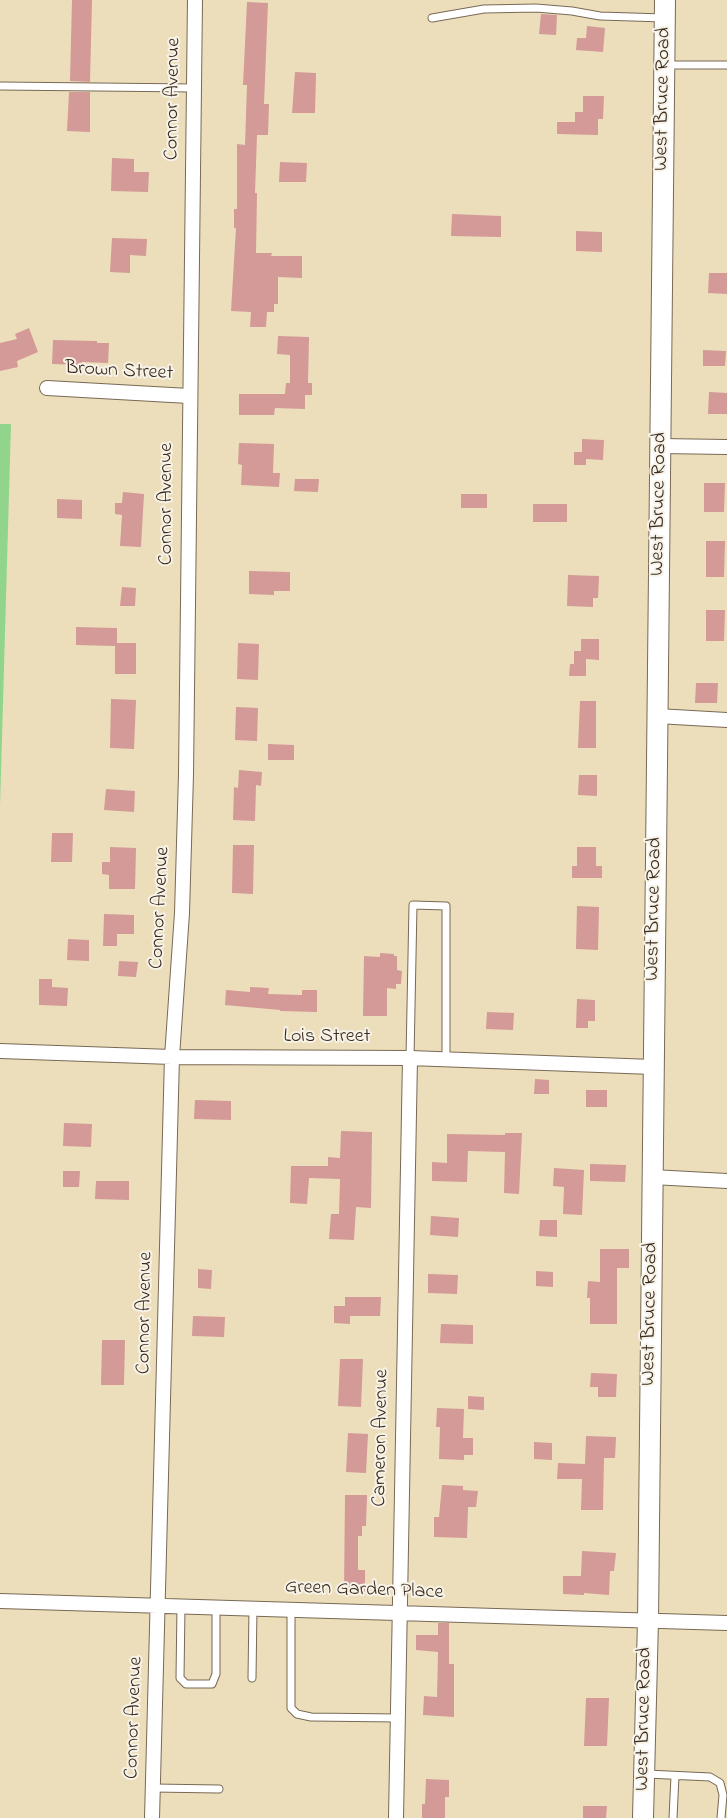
<!DOCTYPE html>
<html>
<head>
<meta charset="utf-8">
<style>
	body { margin:0 }
	canvas { display:block; background:#ecdeba }
</style>
</head>
<body>
<canvas width="727" height="1818"></canvas>
<script>
const g = document.querySelector('canvas').getContext('2d');
g.lineJoin = 'round';
function paint(path, color) { g.fillStyle = color; g.fill(path, 'evenodd'); }
function trace(path, color, width, dash) { g.strokeStyle = color; g.lineWidth = width; g.lineCap = dash ? 'butt' : 'round'; g.setLineDash(dash || []); g.stroke(path); }
function drawText(font, color, halo, rows, align = 'center') {
  g.font = font + ' "Indie Flower",sans-serif'; g.lineWidth = 4; g.setLineDash([]); g.textBaseline = 'middle'; g.strokeStyle = halo; g.fillStyle = color; for (const [text, x, y, turn = 0] of rows) {
    g.save(); g.translate(x, y); g.rotate((+turn || 0) * Math.PI / 180); g.textAlign = isNaN(turn) ? turn : align; if (halo) g.strokeText(text, 0, 0); g.fillText(text, 0, 0); g.restore();
  }
}
const green = new Path2D(`
	M0,424H11L0,807Z`);
const building = new Path2D(`
	M72,0H92L90,82L70,81Z
	M247,2L268,3L264,104H269L268,135H257L255,193H257L256,253H272L271,256H302V278L278,277V304H274V312H267L266,327H250L251,312L231,311L236,228H234V209H237V144L245,145L247,85H243Z
	M541,14L557,15L556,35L539,34Z
	M587,26L605,28L603,52L576,50L577,38H586Z
	M295,72L316,73L315,113H292Z
	M69,92H90V132L67,131Z
	M583,96H604L603,119H598V135L557,134V122H575V112H583Z
	M112,158L134,159V172H149L148,192L111,191Z
	M280,162L307,163L306,182H279Z
	M452,214L501,216V237L451,236Z
	M576,231L602,232V252L576,251Z
	M112,238L147,239L146,256L130,255V273L110,272Z
	M709,273H727V294L708,293Z
	M29,328L38,352L17,361L18,367L0,371V343L17,339L15,334Z
	M278,336L309,337L308,383H312V395H305V409L275,408L274,415H239V394H285L286,383H290V355L277,354Z
	M53,340L97,341V343H109L108,363L82,362V365L52,364Z
	M703,350L726,351L725,366H703Z
	M709,392L727,393V414H708Z
	M582,439L604,440L603,460L586,459V465H574V452H582Z
	M239,443L274,444L273,473H280L279,487L241,485L242,465L238,464Z
	M295,479H319L318,492L294,491Z
	M704,483H725L724,512H704Z
	M123,492L144,494L141,547L120,546L122,515L115,514V503H122Z
	M461,494H487V508H461Z
	M57,499L82,500V519L57,518Z
	M533,504H567V522H533Z
	M706,541H725L724,577H706Z
	M249,571L290,572V591H274V595L249,594Z
	M568,575L599,576L598,598H593V607L567,606Z
	M122,587L136,588L135,606H120Z
	M706,610H725L724,641H706Z
	M76,627L117,628V643H136V674H115V646L76,645Z
	M581,639H599V660L586,659V676H569L570,664H574V651H581Z
	M238,643L259,644L258,680L237,679Z
	M696,683H718L717,703H695Z
	M111,699L136,700L134,749L110,748Z
	M580,701H596V748H578Z
	M236,707L258,708L257,741L235,740Z
	M268,744L294,745V760H268Z
	M239,770L262,772L261,786L256,785L255,821L233,820L234,787L238,788Z
	M579,775H597V796L578,795Z
	M106,789L135,791L134,812L104,810Z
	M52,833H73L72,862H51Z
	M233,845H254L253,894L232,893Z
	M110,847L136,848L135,889H109V875L102,874V862H110Z
	M577,847H596V866H602V878H572V866H577Z
	M577,906L599,907L598,950L576,949Z
	M104,914L134,915V934H117V946H103Z
	M68,939L89,940V961L67,960Z
	M380,953L394,954V956H397V970L402,971L401,984H396V989L387,988V1016H363L364,956L380,957Z
	M119,961L138,962L136,977L118,976Z
	M39,979H52V987L68,988L67,1006L39,1005Z
	M250,987L269,988L268,994L302,995V990H317V1012L280,1011V1010L225,1005L226,990L250,992Z
	M577,999L595,1000V1021H588V1028H576Z
	M487,1012L514,1013L513,1030L486,1029Z
	M535,1079L549,1080V1094H534Z
	M586,1090H607V1107H586Z
	M195,1100L231,1101V1120L194,1119Z
	M64,1123L92,1124L91,1147L63,1146Z
	M341,1131L372,1132L371,1208L356,1207L354,1240L329,1239L331,1214H339L340,1179L309,1178L307,1204L290,1203L291,1166H328V1157L340,1158Z
	M505,1133H522L519,1194L504,1193L505,1152L468,1151L467,1182L432,1181V1162L447,1163V1134L505,1135Z
	M590,1164L626,1165L625,1182L590,1181Z
	M554,1168L584,1170L582,1215L563,1214L564,1187L553,1186Z
	M63,1171H80L79,1187H63Z
	M96,1181H129V1200L95,1199Z
	M431,1216L459,1218L458,1237L430,1235Z
	M540,1220H557V1237L539,1236Z
	M600,1249H629V1268H617V1324H590V1298H587L588,1281L600,1282Z
	M198,1269L212,1270L211,1289L198,1288Z
	M536,1271L553,1272V1287L536,1286Z
	M428,1274L458,1275L457,1294L428,1293Z
	M345,1297H381L380,1316H350V1324L334,1323V1306H345Z
	M193,1316L225,1317L224,1337L192,1336Z
	M441,1324L473,1325V1344L440,1343Z
	M102,1340H125L124,1385H101Z
	M340,1359H363L361,1407L338,1406Z
	M591,1373L617,1374L616,1397H598V1387H590Z
	M468,1396L484,1397V1410L468,1409Z
	M437,1408L464,1409L463,1438H473V1455H464V1460L439,1459L440,1427H436Z
	M348,1433L368,1434L366,1473L346,1472Z
	M586,1436L616,1437L615,1458H604L603,1510H581L582,1479H557L558,1463L585,1464Z
	M534,1442L552,1443V1460L534,1459Z
	M442,1485L463,1486V1490L478,1491L476,1507H468L467,1538L434,1537V1517H439Z
	M345,1495H367L366,1526H362V1536H358V1570H365V1592H344Z
	M582,1551L616,1553L614,1571H610L609,1595L584,1593V1595L563,1594V1576H581Z
	M438,1623H449V1664H454V1717L423,1715L424,1696L437,1697L438,1652L416,1650V1635H438Z
	M586,1698H609L607,1746H584Z
	M426,1779L449,1780V1797H445V1818H422V1804H425Z
	M583,1806H607L606,1818H583Z`);
const lane = new Path2D(`
	M432,18L484,9L536,8L572,11L600,16L664,18
	M667,65H727
	M0,86L194,88
	M410,1058L413,905L446,906V1060
	M181,1606L180,1678L186,1684H212L216,1674V1607
	M291,1609V1708L297,1714L311,1717L398,1718
	M252,1678L253,1608
	M647,1774L710,1777L720,1783L723,1795L721,1818
	M153,1788L219,1789
	M673,1818L675,1776`);
const street = new Path2D(`
	M47,388L189,396
	M660,446L727,447
	M657,716L727,720
	M0,1051L172,1057L410,1058L653,1067
	M652,1177L727,1181
	M0,1601L727,1623
	M152,1818L172,1057L182,913L186,774L195,0
	M396,1818L410,1058`);
const secondary = new Path2D(`
	M643,1818L648,1620L665,0`);
const streetNames = [
	["Connor Avenue",174,99,-89],
	["West Bruce Road",664,99,-89],
	["Brown Street",119,372,3],
	["Connor Avenue",168,504,-90],
	["West Bruce Road",660,504,-89],
	["Connor Avenue",161,908,-87],
	["West Bruce Road",655,909,-89],
	["Lois Street",327,1038],
	["Connor Avenue",146,1313,-89],
	["West Bruce Road",651,1314,-89],
	["Cameron Avenue",382,1438,-89],
	["Green Garden Place",364,1591,2],
	["Connor Avenue",135,1718,-88],
	["West Bruce Road",645,1719,-89]
];
paint(green, '#91d58d');
paint(building, '#d39a97');
trace(lane, '#796955', 9);
trace(street, '#796955', 16);
trace(secondary, '#796955', 22);
trace(lane, '#fff', 7);
trace(street, '#fff', 14);
trace(secondary, '#fff', 20);
drawText('20px', '#3b2a1e', '#f7f3e8', streetNames);
</script>
</body>
</html>
